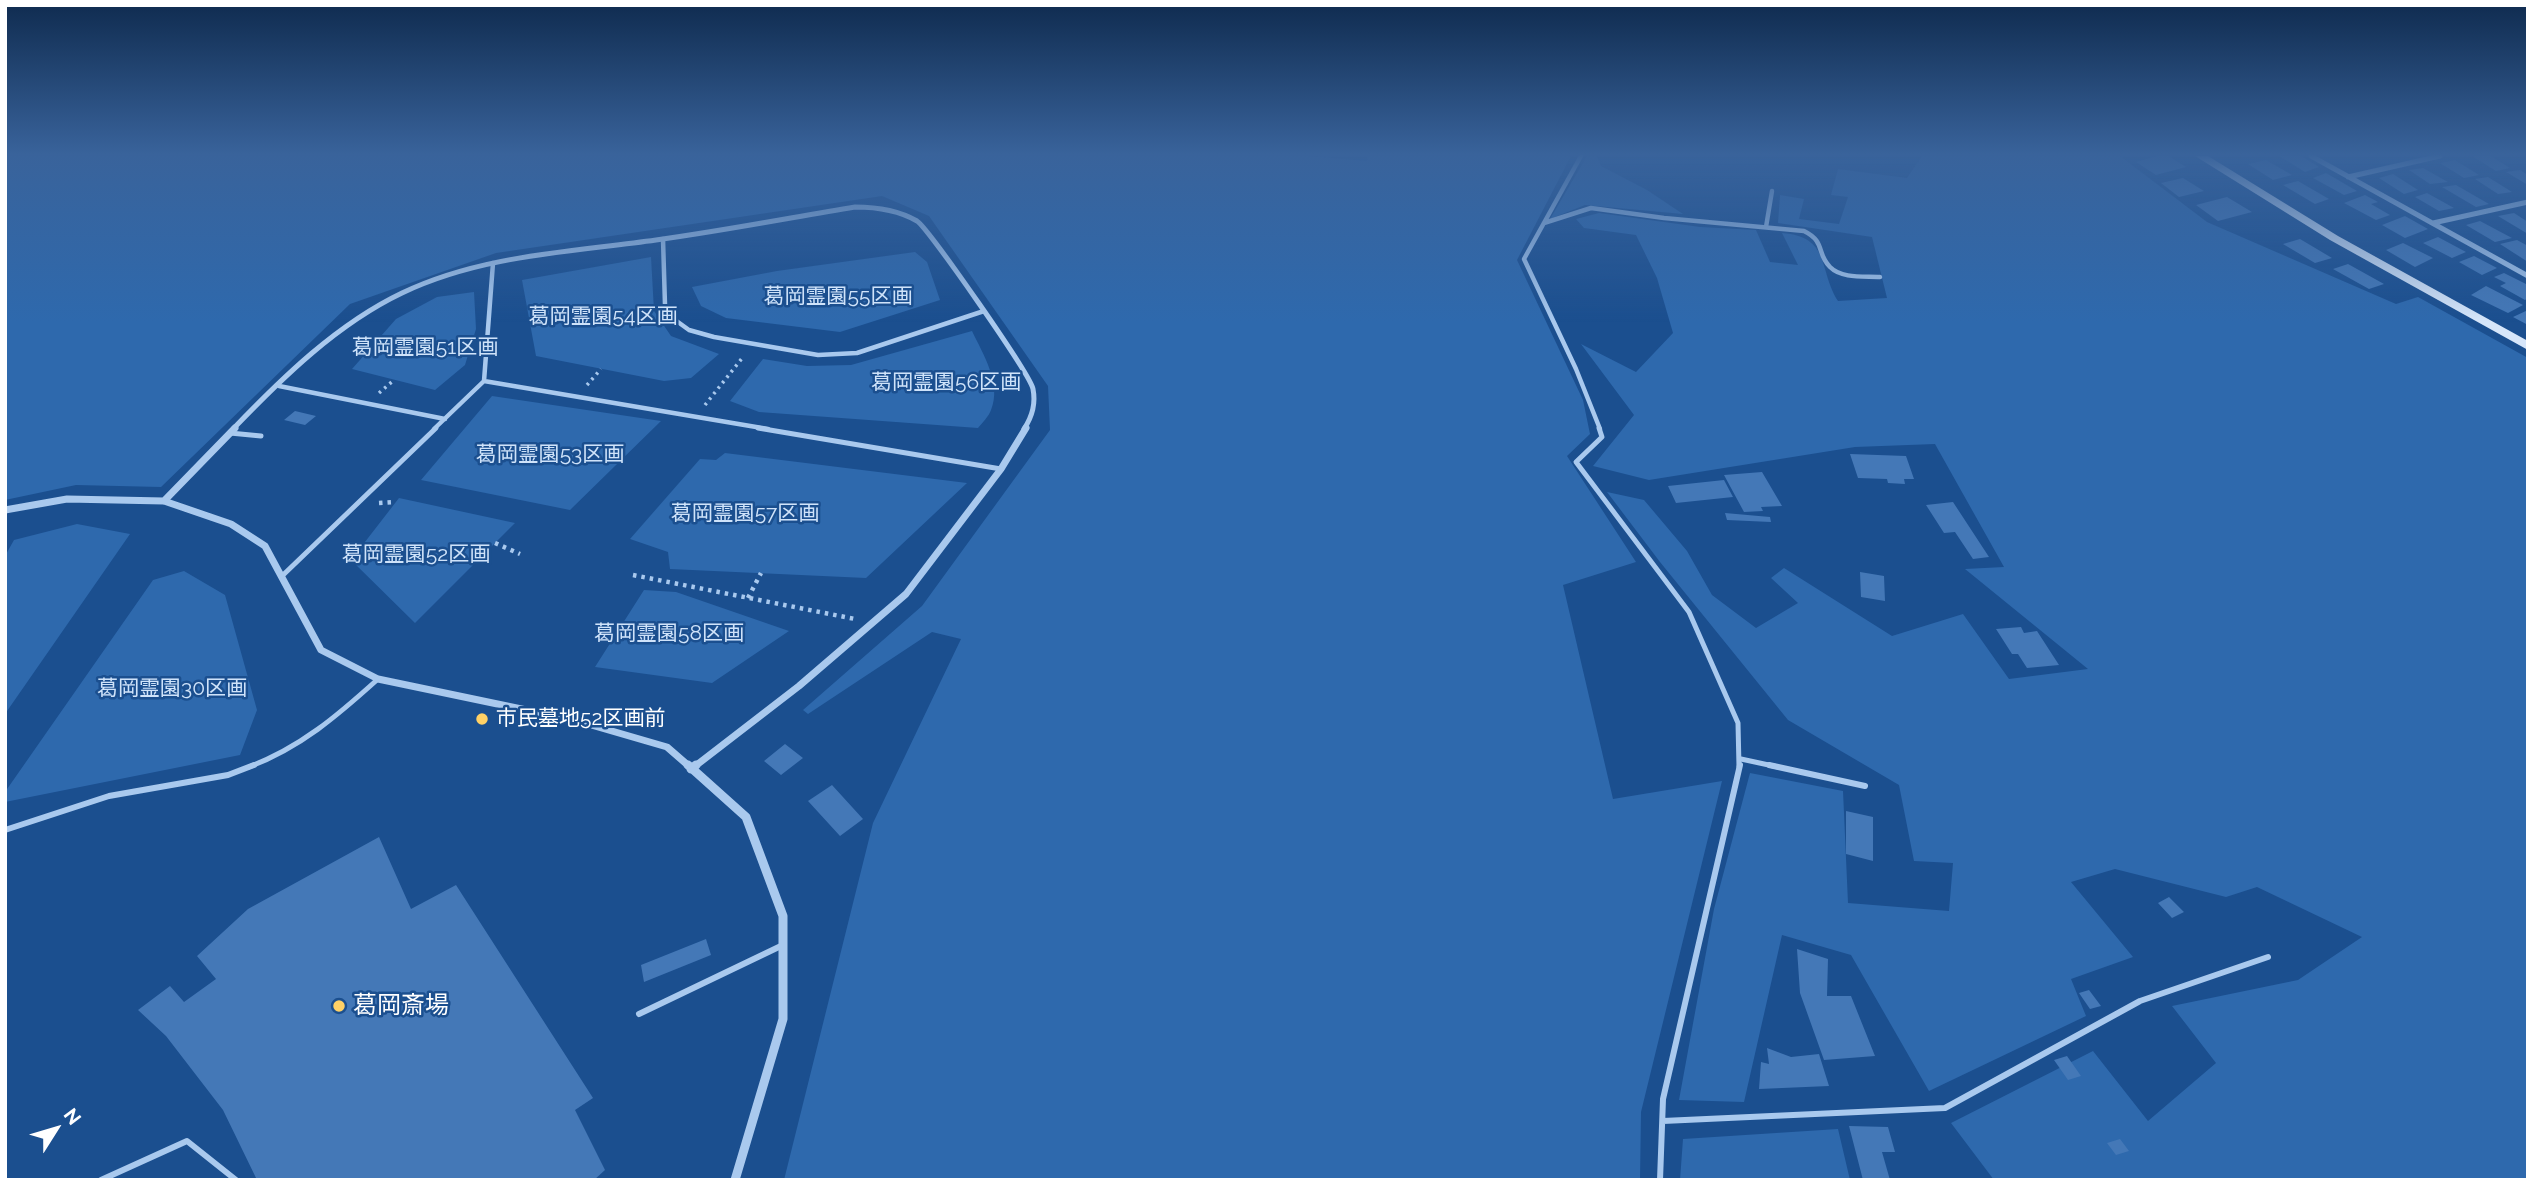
<!DOCTYPE html>
<html>
<head>
<meta charset="utf-8">
<style>
	body { margin:0 }
	#map { position:relative; width:2533px; height:1185px; overflow:hidden; background:#1b4f8f; font-family:Raleway,sans-serif }
	canvas { display:block }
	.frame { position:absolute; inset:0; border:7px solid #fff; pointer-events:none }
	.north { position:absolute; left:21px; top:1094px; width:70px; height:70px; -webkit-text-stroke:5px #1b4f8f; paint-order:stroke; rotate:53deg; font-size:19px; font-weight:700; line-height:28px; text-align:center; color:#fff }
	.north::after { content:''; display:block; margin:auto; width:24px; height:32px; background:#fff; clip-path:polygon(50% 0,100% 100%,50% 72%,0 100%) }
</style>
</head>
<body>
<div id="map">
<canvas width="2533" height="1185"></canvas>
<div class="frame"></div>
<div class="north">N</div>
</div>
<script>
const g = document.querySelector('canvas').getContext('2d');
g.lineJoin = 'round';
function paint(path, color) { g.fillStyle = color; g.fill(path, 'evenodd'); }
function trace(path, color, width, dash) { g.strokeStyle = color; g.lineWidth = width; g.lineCap = dash ? 'butt' : 'round'; g.setLineDash(dash || []); g.stroke(path); }
function drawText(font, color, halo, rows, align = 'center') {
  g.font = font + ' Raleway,"Noto Sans JP",sans-serif'; g.lineWidth = 5; g.setLineDash([]); g.textBaseline = 'middle'; g.strokeStyle = halo; g.fillStyle = color; for (const [text, x, y, turn = 0] of rows) {
    g.save(); g.translate(x, y); g.rotate((+turn || 0) * Math.PI / 180); g.textAlign = isNaN(turn) ? turn : align; if (halo) g.strokeText(text, 0, 0); g.fillText(text, 0, 0); g.restore();
  }
}
const green = new Path2D(`
	M5,156H1308L1367,161L1368,156H1571L1517,260L1583,400L1590,434L1567,456L1636,562L1563,585L1613,799L1722,781L1641,1112L1640,1180H784L873,823L961,639L932,632L808,714L803,710L922,606L1050,430L1048,386L929,216L882,196L496,253L350,304L161,487L76,485L5,500Z
	M1587,156H1597L1601,166L1647,190L1683,214L1585,205L1550,219Z
	M1922,156H2120L2207,222L2396,304L2418,297L2528,358V1180H1994L1951,1123L2093,1051L2148,1121L2216,1063L2172,1006L2298,980L2362,937L2257,887L2226,897L2115,869L2071,882L2133,957L2071,979L2086,1016L1929,1091L1851,955L1782,935L1744,1102L1679,1100L1714,909L1750,773L1843,791L1848,903L1949,911L1953,863L1914,861L1899,785L1788,720L1660,562L1607,492L1644,500L1687,551L1712,595L1756,628L1798,603L1771,578L1784,568L1892,636L1963,614L2009,679L2088,669L1965,569L2004,567L1935,444L1855,447L1649,480L1593,466L1634,415L1581,344L1636,372L1673,333L1657,278L1636,235L1584,228L1576,219L1599,213L1700,227L1756,230L1770,262L1798,265L1782,233C1831,237 1818,269 1838,301L1887,298L1872,237L1778,223L1780,195L1804,199L1799,219L1839,224L1848,197L1831,195L1838,169L1907,178Z
	M915,252L927,262L940,300L840,332L726,318L701,306L692,287L777,271Z
	M651,257L654,311L671,336L719,354L691,378L664,381L536,356L522,280Z
	M474,292L476,329L465,365L435,390L352,369L396,319L437,297Z
	M972,331C983,354 1002,384 991,410C989,416 982,423 978,428L759,412L730,401L763,359L807,366L851,365Z
	M492,396L661,421L570,510L421,480Z
	M725,453L967,483L866,578L670,569L668,552L630,539L700,459L716,460Z
	M399,498L515,523L415,623L351,560Z
	M77,524L130,534L5,714V556L14,540Z
	M184,571L225,595L257,710L240,755L5,802V792L153,580Z
	M644,590L676,592L789,631L712,683L595,667Z
	M1838,1129L1850,1180H1680L1683,1139Z`);
const building = new Path2D(`
	M2157,156H2169L2186,167L2156,175L2136,162Z
	M2279,156H2301L2319,167L2305,172Z
	M2472,156H2491L2510,168L2496,171Z
	M2266,160L2292,175L2273,180L2248,164Z
	M2455,160L2479,175L2464,178L2440,163Z
	M2423,168L2448,182L2430,184L2409,170Z
	M2520,170L2528,175V185L2506,172Z
	M2326,173L2357,191L2344,195L2313,178Z
	M2393,174L2418,190L2404,194L2379,178Z
	M2488,177L2512,192L2498,194L2475,179Z
	M2183,178L2204,191L2179,197L2161,183Z
	M2298,181L2329,199L2315,204L2283,185Z
	M2456,185L2489,204L2476,207L2442,187Z
	M2427,193L2454,208L2439,211L2415,197Z
	M2365,195L2378,202L2371,204L2390,215L2376,220L2344,203Z
	M2227,197L2252,212L2218,221L2196,205Z
	M2514,213L2528,222V234L2498,216Z
	M2405,216L2428,229L2405,238L2382,225Z
	M2480,221L2512,238L2495,242L2466,225Z
	M2438,237L2466,252L2452,258L2423,243Z
	M2300,239L2332,258L2315,263L2283,244Z
	M2517,240L2528,246V262L2500,244Z
	M2403,243L2433,258L2415,267L2386,250Z
	M2474,256L2497,268L2482,275L2459,262Z
	M2348,264L2384,284L2369,289L2333,269Z
	M2504,273L2528,285V298L2525,300L2500,286L2506,283L2494,277Z
	M2486,286L2523,305L2508,313L2471,295Z
	M2528,310V325L2513,317Z
	M295,411L316,416L305,425L284,420Z
	M1850,454L1906,456L1914,479H1904L1905,484L1888,483L1887,479L1858,478Z
	M1762,472L1782,506L1761,507L1763,511L1744,512L1724,475Z
	M1724,480L1733,497L1676,503L1668,486Z
	M1953,502L1989,557L1973,559L1955,532L1944,533L1926,505Z
	M1725,513L1770,517L1771,522L1727,520Z
	M1860,572L1884,576L1885,601L1861,597Z
	M2021,627L2024,633L2037,631L2059,665L2027,668L2018,654H2012L1996,629Z
	M785,744L803,758L781,775L764,761Z
	M832,785L863,819L840,836L808,801Z
	M1846,811L1873,817V861L1846,854Z
	M379,837L411,909L456,885L593,1098L575,1110L605,1170L594,1180H257L223,1110L166,1036L138,1010L170,986L184,1002L216,979L197,956L248,909Z
	M2169,897L2184,912L2172,918L2158,903Z
	M706,939L711,955L644,982L641,965Z
	M1797,949L1828,959L1827,996H1851L1875,1056L1824,1060L1800,993Z
	M2089,990L2101,1006L2090,1009L2079,993Z
	M1767,1048L1791,1057L1819,1054L1829,1086L1759,1089L1761,1062L1769,1064Z
	M2067,1056L2081,1076L2068,1080L2054,1060Z
	M1849,1126L1888,1127L1895,1152H1882L1890,1180H1863Z
	M2120,1139L2129,1151L2116,1155L2107,1143Z`);
const pathFar1 = new Path2D(`
	M587,385L601,369
	M379,393L394,380
	M705,405L743,357`);
const path = new Path2D(`
	M379,503L395,502
	M495,543L520,554
	M633,575L855,619
	M748,598L761,573`);
const laneFar2 = new Path2D(`
	M1581,156L1524,259L1576,369L1600,429
	M1544,223L1591,208L1664,218L1804,231C1826,242 1816,253 1830,267C1842,279 1864,276 1880,277
	M1766,227L1772,191
	M663,239L665,305L671,317L689,330L714,337L818,355L857,353L984,311
	M484,381L768,429
	M279,386L445,419
	M434,429L484,381L493,263`);
const laneFar1 = new Path2D(`
	M758,428L1001,469
	M1599,428L1602,437L1576,462L1689,612L1738,723L1739,767
	M230,433L261,436
	M281,577L436,428
	M1741,759L1778,767
	M249,767C301,747 337,716 378,679`);
const lane = new Path2D(`
	M1769,765L1865,786
	M5,830L109,796L228,775L254,765
	M639,1014L783,945
	M1663,1121L1945,1108L2140,1001L2268,957
	M101,1180L187,1141L236,1180
	M1660,1180L1663,1099L1740,765`);
const streetFar2 = new Path2D(`
	M2311,156L2528,276
	M2348,177L2440,156
	M2433,223L2528,202
	M233,429C282,378 337,324 402,293C481,255 571,252 656,240C722,231 789,218 855,207C876,207 898,210 917,221C928,228 1030,374 1033,389C1036,404 1032,417 1024,429`);
const streetFar1 = new Path2D(`
	M164,501L235,428
	M5,510L67,499L164,501L231,524L265,546L321,650L378,679L574,720L667,747L690,767
	M694,767L799,686L906,594L1001,469L1026,428`);
const street = new Path2D(`
	M688,765L746,817L783,916V1019L735,1180
	M691,769L696,765`);
const secondary = new Path2D(`
	M2195,156H2208L2338,236L2528,341V350L2330,240Z`);
const markers = [
	[482,719,7,"#ffd166"],
	[339,1006,7,"#ffd166"]
];
const parkNames = [
	["葛岡霊園55区画",838,297],
	["葛岡霊園54区画",603,317],
	["葛岡霊園51区画",425,348],
	["葛岡霊園56区画",946,383],
	["葛岡霊園53区画",550,455],
	["葛岡霊園57区画",745,514],
	["葛岡霊園52区画",416,555],
	["葛岡霊園58区画",669,634],
	["葛岡霊園30区画",172,689]
];
const poiNames = [
	["市民墓地52区画前",496,719]
];
const nearPoinames = [
	["葛岡斎場",353,1006]
];
paint(green, '#2e69ad');
paint(building, '#4478b7');
trace(pathFar1, '#a9c9ee', 3.5, [2.5, 4.5]);
trace(path, '#a9c9ee', 4.5, [3.5, 5]);
trace(laneFar2, '#a9c9ee', 4.5);
trace(laneFar1, '#a9c9ee', 5);
trace(lane, '#a9c9ee', 6);
trace(streetFar2, '#a9c9ee', 5);
trace(streetFar1, '#a9c9ee', 7);
trace(street, '#a9c9ee', 9);
paint(secondary, '#d6e6fa');
const sky = g.createLinearGradient(0, 0, 0, 322);
sky.addColorStop(0, '#0f2b4f');
sky.addColorStop(0.48, '#39639b');
sky.addColorStop(1, '#39639b00');
g.fillStyle = sky;
g.fillRect(0, 0, 2533, 322);
for (const [x, y, r, color] of markers) { const dot = new Path2D(); dot.arc(x, y, r, 0, 2 * Math.PI); g.fillStyle = color; g.fill(dot); trace(dot, '#1b4f8f', 2.5); }
drawText('21px', '#cfe3fa', '#1b4f8f', parkNames);
drawText('21px', '#fff', '#1b4f8f', poiNames, 'left');
drawText('24px', '#fff', '#1b4f8f', nearPoinames, 'left');
</script>
</body>
</html>
